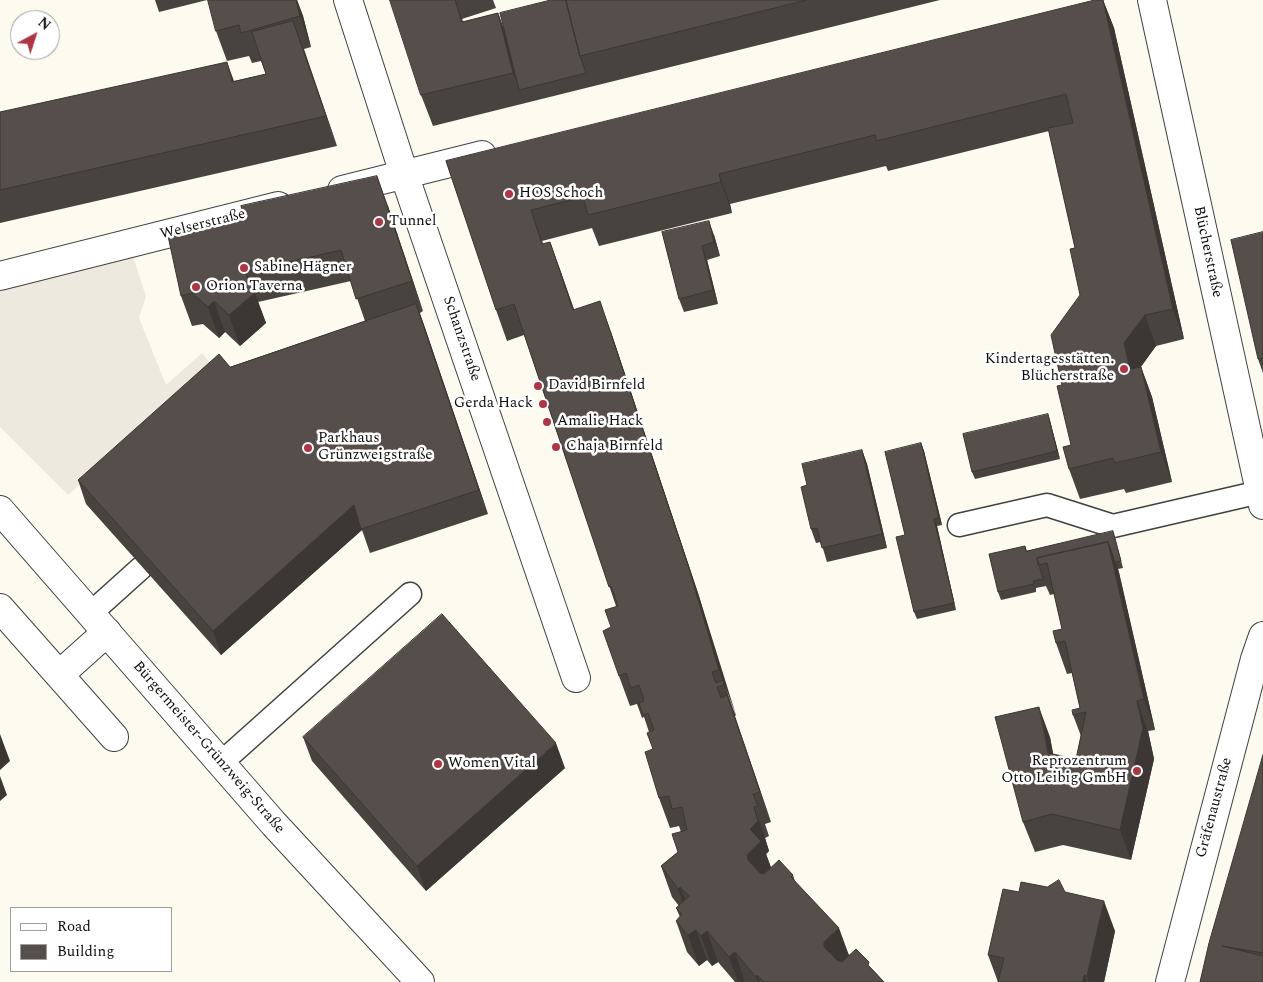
<!DOCTYPE html>
<html>
<head>
<meta charset="utf-8">
<style>
	body { margin:0 }
	#map { position:relative; width:1263px; height:982px; overflow:hidden; background:#fdfaf0; font-family:Spectral,serif }
	canvas { display:block }
	.legend { position:absolute; left:10px; top:907px; width:162px; height:65px; box-sizing:border-box; background:#fff; border:1px solid #9f9f9f; margin:0; padding:6px 9px; list-style:none; font-size:15px; color:#0e0e0e }
	.legend li { display:flex; align-items:center; gap:10px; height:25px }
	.legend b { width:25px; border:1px solid #9f9f9f }
	.north { position:absolute; left:10px; top:10px; width:50px; height:50px; box-sizing:border-box; background:#fff; border:1px solid #9f9f9f; border-radius:50%; rotate:40deg; font-size:14px; font-weight:700; line-height:20px; text-align:center; color:#0e0e0e }
	.north::after { content:''; display:block; margin:auto; width:18px; height:22px; background:#af3542; clip-path:polygon(50% 0,100% 100%,50% 72%,0 100%) }
</style>
</head>
<body>
<div id="map">
<canvas width="1263" height="982"></canvas>
<ul class="legend">
<li><b style="height:6px;background:#fff"></b>Road</li>
<li><b style="height:14px;background:#554e4b"></b>Building</li>
</ul>
<div class="north">N</div>
</div>
<script>
const g = document.querySelector('canvas').getContext('2d');
g.lineJoin = 'round';
function paint(path, color) { g.fillStyle = color; g.fill(path, 'evenodd'); }
function trace(path, color, width, dash) { g.strokeStyle = color; g.lineWidth = width; g.lineCap = dash ? 'butt' : 'round'; g.setLineDash(dash || []); g.stroke(path); }
function drawText(font, color, halo, rows, align = 'center') {
  g.font = font + ' Spectral,serif'; g.lineWidth = 5; g.setLineDash([]); g.textBaseline = 'middle'; g.strokeStyle = halo; g.fillStyle = color; for (const [text, x, y, turn = 0] of rows) {
    g.save(); g.translate(x, y); g.rotate((+turn || 0) * Math.PI / 180); g.textAlign = isNaN(turn) ? turn : align; if (halo) g.strokeText(text, 0, 0); g.fillText(text, 0, 0); g.restore();
  }
}
const plaza = new Path2D(`
	M129,243L146,297L139,318L166,385L202,353L213,366L68,495L0,427V276Z`);
const service = new Path2D(`
	M959,525L1047,505L1113,526L1260,492
	M91,613L141,568
	M221,763L410,594`);
const minor = new Path2D(`
	M348,0L404,174L576,678
	M1152,0L1263,505
	M342,190L482,155
	M0,276L278,206
	M0,608L114,737
	M59,675L107,632
	M1170,982L1255,659L1263,636`);
const tertiary = new Path2D(`
	M0,510L274,824L420,982`);
const wall = new Path2D(`
	M155,0H207L159,12Z
	M208,0H297L303,16L311,47L304,49L337,146L0,223V112L234,81L266,74L261,61L252,63L249,56L227,61L216,31Z
	M390,0H493L496,8L462,19L463,22L498,13L504,29L551,0H940L433,126L421,95Z
	M1103,0L1114,28L1184,339L1156,346L1141,367L1152,397L1172,482L1126,493L1124,489L1080,499L1069,469L1071,445L1062,385L1080,295L1075,248L1049,131L888,171L886,166L730,204L732,213L599,246L592,228L542,241L543,244L550,242L574,309L611,332L698,593L729,697L734,711L736,715L735,716L771,822L765,824L769,836L765,838L769,851L766,854L771,867L793,875L795,881L849,955L872,969L884,982H735L718,962L712,966L707,960L699,966L687,952L676,921L680,917L676,908L679,906L672,897L661,866L678,852L681,832L679,826L670,828L659,798L653,749L649,732L644,717L642,718L637,704L630,706L619,676L611,627L616,606L524,335L507,341L496,310L446,161Z
	M388,206L423,311L420,313L488,514L370,553L362,530L221,655L86,504L78,480L230,367L365,321L351,281L258,302L266,323L240,346L225,332L219,338L203,324L192,326L181,296Z
	M662,232L714,235L720,256L707,260L718,304L684,312L679,299Z
	M1263,232V373L1258,359Z
	M1050,421L1060,459L975,479L972,472Z
	M921,443L924,451L942,525L937,526L956,610L917,619L914,612L905,535Z
	M862,450L867,464L887,548L827,562L821,542L816,543L811,529L807,485Z
	M1115,538L1123,568L1118,569L1155,730L1148,731L1154,759L1131,860L1063,845L1035,852L1023,822L1050,737L1053,755L1076,759L1081,736L1073,715L1080,708L1072,673L1067,674L1056,643L1062,629L1054,594L1050,595L1046,586L1036,588V592L1001,600L998,592L1025,546L1027,551Z
	M303,737L565,768L426,891L312,761Z
	M1263,755V982H1200Z
	M1019,892H1065L1115,931L1104,982H998L988,955Z`);
const shadedWall = new Path2D(`
	M296,0H297L303,16L311,47L300,16Z
	M455,0L462,19L473,53L462,22Z
	M1103,0L1114,28L1184,339L1173,309Z
	M498,13L509,44L519,90L524,103L513,73Z
	M293,21L304,51L337,146L326,116Z
	M227,62L238,92L232,82Z
	M719,174L730,204L732,213L721,182Z
	M377,176L388,206L423,311L412,281Z
	M531,210L542,241L553,275L542,244Z
	M709,221L714,235L720,256L714,242Z
	M550,242L561,272L584,340L573,310Z
	M702,246L707,260L718,304L713,290Z
	M255,293L266,323L240,346L229,315Z
	M214,301L225,332L219,338L208,307Z
	M600,301L611,332L698,593L736,715L719,670Z
	M416,304L425,328L488,514L479,490Z
	M1145,315L1156,346L1135,374L1130,369L1124,343Z
	M1141,367L1152,397L1172,482L1161,452Z
	M1048,414L1050,421L1060,459L1057,451Z
	M921,443L924,451L942,525L939,518Z
	M862,450L867,464L887,548L882,534Z
	M354,505L362,530L221,655L213,631Z
	M934,519L937,526L956,610L954,603Z
	M1108,542L1119,572L1155,730L1144,699Z
	M727,695L738,726L771,822L760,792Z
	M1137,701L1148,731L1154,759L1131,860L1120,830Z
	M1039,707L1050,737L1059,784L1048,753Z
	M0,734L10,761L0,770Z
	M556,743L565,768L426,891L417,866Z
	M0,776L7,795L0,801Z
	M754,807L765,838L769,851L766,854L772,871L758,885L748,860L747,855L750,829Z
	M680,887L692,917L689,919L678,889Z
	M1104,901L1115,931L1104,982H1089L1087,976Z
	M839,928L850,958L835,977L824,947V942Z
	M696,930L707,960L699,966L688,935Z
	M707,931L718,962L712,966L701,936Z
	M735,952L745,982H738L729,957Z
	M757,975L760,982H757L756,977Z
	M1084,975L1087,982H1083Z`);
const building = new Path2D(`
	M208,0H296L300,16L241,33L239,25L216,31Z
	M390,0H455L462,22L498,13L513,73L421,95Z
	M551,0H566L580,56L586,73L519,90L500,13Z
	M566,0H807L580,56Z
	M1095,0H1103L1173,309L1145,315L1124,343L1130,369L1141,367L1161,452L1115,463L1113,458L1069,469L1063,447L1071,445L1057,386L1062,385L1051,335L1080,295L1070,249L1075,248L1048,128L1073,123L1066,94L876,141L875,135L719,174L721,182L588,215L583,197L531,210L542,244L550,242L573,310L600,301L687,562L719,670L712,672L716,683L723,680L724,685L717,687L721,698L727,695L760,792L753,794L758,806L754,807L758,821L750,829L761,841L747,855L748,860L760,873L764,874L779,860L793,875L791,877L839,928L824,942V947L837,960L842,962L856,949L869,962L868,965L884,982H764L757,975L756,977L735,952L729,957L707,931L701,936L696,930L688,935L676,921L682,914L676,908L689,896L680,887L678,889L661,866L678,852L672,834L687,830L682,807L672,809L669,796L659,798L645,752L653,749L647,733L654,730L648,713L643,715L639,703L644,701L639,685L631,688L626,673L619,676L603,631L611,627L605,610L618,606L611,586L609,587L514,304L496,310L446,161Z
	M293,21L326,116L0,190V112L227,62L232,82L266,74L252,32Z
	M377,176L412,281L356,299L341,250L245,272L255,293L229,315L214,301L208,307L192,293L181,296L168,236L244,219L241,206Z
	M709,221L714,242L702,246L713,290L679,299L662,232Z
	M1263,232V358L1258,359L1231,240Z
	M416,304L479,490L361,529L354,505L213,631L78,480L219,354L230,367Z
	M1048,414L1057,451L972,472L963,434Z
	M921,443L939,518L934,519L954,603L914,612L896,537L905,535L885,452Z
	M862,450L882,534L822,548L817,528L811,529L801,487L807,485L802,464Z
	M1113,531L1121,561L1115,562L1108,542L1037,558L1043,579L1033,581L1034,584L998,592L989,554L1025,546L1026,551Z
	M1108,542L1144,699L1137,701L1143,728L1120,830L1052,814L1023,822L995,717L1039,707L1048,753L1076,759L1086,712L1073,715L1072,710L1080,708L1065,641L1056,643L1053,631L1062,629L1047,563L1038,565L1037,558Z
	M442,614L556,743L417,866L303,737Z
	M1263,755V953L1222,946L1263,956V982H1200L1209,943Z
	M1059,880L1065,892L1104,901L1087,976L1084,975L1083,982H998L1004,958L988,955L1003,889L1019,892L1021,882L1047,887Z`);
const markers = [
	[509,194,5,"#af3542"],
	[379,222,5,"#af3542"],
	[244,268,5,"#af3542"],
	[196,287,5,"#af3542"],
	[1124,369,5,"#af3542"],
	[538,386,5,"#af3542"],
	[543,404,5,"#af3542"],
	[547,422,5,"#af3542"],
	[556,447,5,"#af3542"],
	[308,448,5,"#af3542"],
	[438,764,5,"#af3542"],
	[1137,771,5,"#af3542"]
];
const poiNames = [
	["HOS Schoch",519,194],
	["Tunnel",389,222],
	["Sabine Hägner",254,268],
	["Orion Taverna",206,287],
	["Kindertagesstätten.",1114,360,"right"],
	["Blücherstraße",1114,377,"right"],
	["David Birnfeld",548,386],
	["Gerda Hack",533,404,"right"],
	["Amalie Hack",557,422],
	["Parkhaus",318,439],
	["Grünzweigstraße",318,456],
	["Chaja Birnfeld",566,447],
	["Reprozentrum",1127,762,"right"],
	["Otto Leibig GmbH",1127,779,"right"],
	["Women Vital",448,764]
];
const streetNames = [
	["Welserstraße",203,225,-14],
	["Blücherstraße",1207,252,78],
	["Schanzstraße",461,339,71],
	["Bürgermeister-Grünzweig-Straße",208,748,49],
	["Gräfenaustraße",1215,808,-75]
];
paint(plaza, '#ede9df');
trace(service, '#414141', 25);
trace(minor, '#414141', 30);
trace(tertiary, '#414141', 30);
trace(service, '#fff', 22);
trace(minor, '#fff', 28);
trace(tertiary, '#fff', 28);
paint(wall, '#494340');
paint(shadedWall, '#3c3734');
paint(building, '#554e4b');
trace(building, '#3c3734', 1);
for (const [x, y, r, color] of markers) { const dot = new Path2D(); dot.arc(x, y, r, 0, 2 * Math.PI); g.fillStyle = color; g.fill(dot); trace(dot, '#fff', 2); }
drawText('15px', '#0e0e0e', '#fff', poiNames, 'left');
drawText('15px', '#0e0e0e', '#fff', streetNames);
</script>
</body>
</html>
